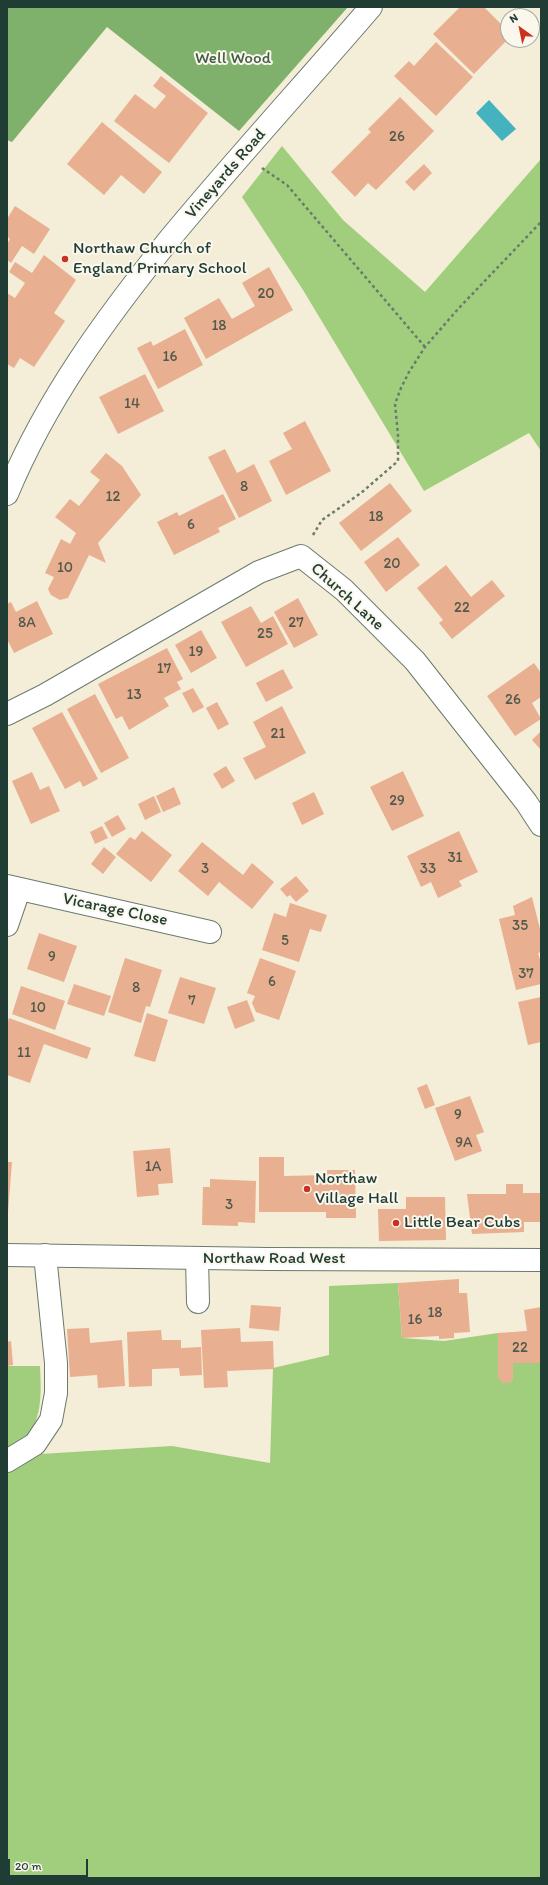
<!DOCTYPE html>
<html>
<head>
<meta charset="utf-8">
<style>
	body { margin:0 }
	#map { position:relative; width:548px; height:1885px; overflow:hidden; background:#f4edd7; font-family:Itim,sans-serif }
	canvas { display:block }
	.frame { position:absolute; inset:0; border:8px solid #1f3d34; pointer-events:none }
	.north { position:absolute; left:500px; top:8px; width:40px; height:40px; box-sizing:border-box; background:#fbf7ec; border:1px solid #a3ada2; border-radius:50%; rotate:327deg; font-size:11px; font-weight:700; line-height:16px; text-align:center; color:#1f3d34 }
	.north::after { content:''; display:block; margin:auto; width:14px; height:18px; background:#c8321e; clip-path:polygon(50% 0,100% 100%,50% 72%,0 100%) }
	.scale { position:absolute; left:8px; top:1859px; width:80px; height:18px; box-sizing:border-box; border:2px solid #1f3d34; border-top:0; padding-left:5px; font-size:12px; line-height:14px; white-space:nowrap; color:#1f3d34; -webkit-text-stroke:3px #fbf7ec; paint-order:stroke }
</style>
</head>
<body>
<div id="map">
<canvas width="548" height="1885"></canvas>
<div class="frame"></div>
<div class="north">N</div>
<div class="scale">20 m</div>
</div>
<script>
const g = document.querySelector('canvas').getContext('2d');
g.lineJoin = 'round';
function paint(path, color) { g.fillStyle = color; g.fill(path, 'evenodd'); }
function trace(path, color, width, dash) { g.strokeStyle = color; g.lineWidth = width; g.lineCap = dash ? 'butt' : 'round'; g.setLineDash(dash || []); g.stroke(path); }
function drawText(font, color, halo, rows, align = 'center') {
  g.font = font + ' Itim,sans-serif'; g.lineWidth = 4; g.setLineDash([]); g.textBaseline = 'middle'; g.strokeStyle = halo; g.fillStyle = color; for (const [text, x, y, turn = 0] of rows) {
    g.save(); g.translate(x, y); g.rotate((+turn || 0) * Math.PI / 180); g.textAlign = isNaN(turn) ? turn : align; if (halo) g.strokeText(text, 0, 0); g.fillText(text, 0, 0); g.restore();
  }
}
const green = new Path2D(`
	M282,146L343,220L425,292L541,159V451L529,433L424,491L303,290L242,197Z
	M398,1283L402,1338L444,1341L498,1333V1377L503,1383H509L513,1378V1363H541V1878H7V1456L172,1446L270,1463L273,1368L329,1355V1286Z
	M7,1366H40C41,1391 43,1416 27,1437C22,1443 13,1448 7,1452Z`);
const forest = new Path2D(`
	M7,7H348L239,131L107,27L12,142L7,140Z`);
const water = new Path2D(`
	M489,100L516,129L502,141L476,113Z`);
const building = new Path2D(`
	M460,7H484L508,31V39L474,74L433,34Z
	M436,42L473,77L436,116L394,76L409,61L414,66Z
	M161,76L208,113L169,163L114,121L135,94L155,109L166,96L153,86Z
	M400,97L434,131L376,190L368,183L355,197L331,172L371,132L368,129Z
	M102,122L162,172L144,194L121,175L104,195L67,164Z
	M424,164L432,173L414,191L405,182Z
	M15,206L50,229L34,254L22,246L11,263L7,260V244L10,239L7,236V219Z
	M44,255L76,280L54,313L65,321L34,367L20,358L14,368L7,364V293L15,298L25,283L9,272L15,262L32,273Z
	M269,267L293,310L206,359L184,318L219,298L232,319L255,306L242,283Z
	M185,329L203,365L158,389L137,348L151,341L153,346Z
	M145,374L164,411L118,434L99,397Z
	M305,421L331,471L286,495L269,461L292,449L283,433Z
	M225,449L237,473L254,464L272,501L239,518L208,457Z
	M106,453L122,466L141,495L98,543L106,563L89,555L68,598L60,600L51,595L48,589L54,577L45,573L61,539L70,544L76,533L55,517L70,499L79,506L100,480L90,472Z
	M390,483L412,511L361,551L339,523Z
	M223,494L236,519L218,528L220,532L174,555L157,522L177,512L179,516Z
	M398,537L420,565L386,592L364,562Z
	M446,565L471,597L492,580L505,596L452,639L439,623L443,620L417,588Z
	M298,598L318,635L294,648L274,612Z
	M37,601L53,634L14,653L7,639V604L11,602L16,612Z
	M251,606L261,623L273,616L288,644L246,667L221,622Z
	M201,630L217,658L191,673L175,645Z
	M167,648L183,679L177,682L181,689L164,698L169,706L129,730L122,716L116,719L98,684Z
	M534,663L541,673V697L532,703L541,719L515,736L487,696Z
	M283,669L293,688L266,702L256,683Z
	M193,688L204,707L193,713L182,693Z
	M95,694L129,758L101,773L67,709Z
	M217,702L229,724L218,730L206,708Z
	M282,706L306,753L255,780L243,758L266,747L253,722Z
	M62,712L98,779L83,787L80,781L65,789L32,728Z
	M541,731V750L532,740Z
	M226,766L235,781L222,789L213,774Z
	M403,771L424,816L392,831L370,787Z
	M32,772L40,790L49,786L60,811L31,824L12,781Z
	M174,787L181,804L163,812L156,796Z
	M314,792L324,814L302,825L292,803Z
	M154,796L161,812L145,820L138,804Z
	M118,815L126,829L112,837L104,823Z
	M102,826L108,838L95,844L90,832Z
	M142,831L172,855L151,882L116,854L130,837L135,840Z
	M459,831L478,872L459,881L462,886L438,898L431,882L421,887L407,856Z
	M202,842L243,875L252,863L274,882L252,909L219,882L208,896L178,871Z
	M104,847L116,857L103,874L91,864Z
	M296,876L309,891L296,902L290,895L287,897L280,889Z
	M532,897L541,933V952L538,953L541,963V984L516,990L499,919L515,915L513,906Z
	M290,903L327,915L321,932L310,929L299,962L262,950L274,913L286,917Z
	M39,933L77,946L64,982L27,969Z
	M125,958L162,970L150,1007L146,1006L141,1023L108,1012Z
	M260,958L296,971L279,1020L256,1012L252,1003L255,996L247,993Z
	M180,977L216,988L204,1024L168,1013Z
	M74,984L111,996L104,1016L67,1004Z
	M21,986L65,1001L55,1030L12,1014Z
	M541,997V1042L528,1045L518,1002Z
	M247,1000L255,1021L235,1029L227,1007Z
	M147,1013L168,1020L155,1062L134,1056Z
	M9,1018L91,1048L87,1059L44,1044L30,1083L7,1075V1024Z
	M427,1084L435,1105L425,1109L417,1088Z
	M470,1096L484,1132L476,1135L482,1151L455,1161L435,1108Z
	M170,1148L173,1183L158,1184L159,1195L137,1197L133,1151Z
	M259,1157H284V1176L327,1175V1170H355L356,1218H326V1212H259Z
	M7,1162H12L8,1212H7Z
	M210,1179L256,1181L255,1223L238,1222V1226L202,1225L203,1187H210Z
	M506,1184H523V1193H541V1222H524V1232L472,1234L467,1194H506Z
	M406,1197H445L446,1240L379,1241L378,1209H406Z
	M459,1279V1293H467L470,1332L454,1333V1338L439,1339V1336L402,1338L398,1283Z
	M251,1305L281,1307L279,1331L249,1328Z
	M541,1307V1363H513V1378L509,1383H503L498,1378V1333L527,1331L524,1310Z
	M89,1328L90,1343L122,1340L125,1386L98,1388L97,1375L70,1377L67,1329Z
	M240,1328L241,1342L273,1341L274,1369L227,1371L228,1387L204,1388L201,1330Z
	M161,1330L162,1340H181V1348L201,1347L202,1375L180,1376L179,1368L152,1369V1386L129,1387L127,1332Z
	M11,1341L13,1365L7,1366V1342Z`);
const path = new Path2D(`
	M262,168L287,185L425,347
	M313,535L322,520L361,493L398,461V435L395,404L401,388L409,372L425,347L458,309L541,222`);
const minor = new Path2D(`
	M7,494C46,400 105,319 168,241C234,161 304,85 371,7
	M7,714L45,695L259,572L301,556L344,590L415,661L526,802L541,825
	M7,886L210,932
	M7,925L19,890
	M197,1258L198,1302
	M7,1461L35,1444L51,1420L56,1393V1363L45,1255`);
const major = new Path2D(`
	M7,1255L268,1259L541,1260`);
const markers = [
	[65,259,4,"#c8321e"],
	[307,1189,4,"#c8321e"],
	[396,1223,4,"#c8321e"]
];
const numberNames = [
	["26",397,137],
	["20",266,294],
	["18",219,326],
	["16",170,357],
	["14",132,404],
	["8",244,487],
	["12",113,497],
	["18",376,517],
	["6",191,525],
	["20",392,564],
	["10",65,568],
	["22",462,608],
	["8A",27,623],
	["27",296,623],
	["25",265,634],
	["19",196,652],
	["17",164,669],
	["13",134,695],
	["26",513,700],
	["21",278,734],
	["29",397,801],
	["31",455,858],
	["3",205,869],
	["33",428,869],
	["35",520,926],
	["5",285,941],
	["9",52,957],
	["37",526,974],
	["6",272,982],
	["8",136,988],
	["7",192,1001],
	["10",38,1008],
	["11",24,1053],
	["9",458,1115],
	["9A",464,1143],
	["1A",153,1167],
	["3",229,1205],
	["18",435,1313],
	["16",415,1320],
	["22",520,1348]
];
const parkNames = [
	["Well Wood",233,59]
];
const streetNames = [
	["Vineyards Road",226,174,-49],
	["Church Lane",347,597,42],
	["Vicarage Close",115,910,12],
	["Northaw Road West",274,1259]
];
const poiNames = [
	["Northaw Church of",73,249],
	["England Primary School",73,269],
	["Northaw",315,1179],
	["Village Hall",315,1199],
	["Little Bear Cubs",404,1223]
];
paint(green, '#a1ce7c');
paint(forest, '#80b16c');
paint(water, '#44b2bf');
paint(building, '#e9af91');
trace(minor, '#6a7b6d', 24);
trace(major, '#6a7b6d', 24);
trace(path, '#6a7b6d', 2.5, [3, 3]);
trace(minor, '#fff', 22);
trace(major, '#fff', 22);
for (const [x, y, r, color] of markers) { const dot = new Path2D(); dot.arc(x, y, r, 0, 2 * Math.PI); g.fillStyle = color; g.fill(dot); trace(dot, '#fbf7ec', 1.5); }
drawText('15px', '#525a4b', null, numberNames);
drawText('17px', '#406146', '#fbf7ec', parkNames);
drawText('17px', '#1f3d34', '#fbf7ec', streetNames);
drawText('17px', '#1f3d34', '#fbf7ec', poiNames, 'left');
</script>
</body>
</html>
